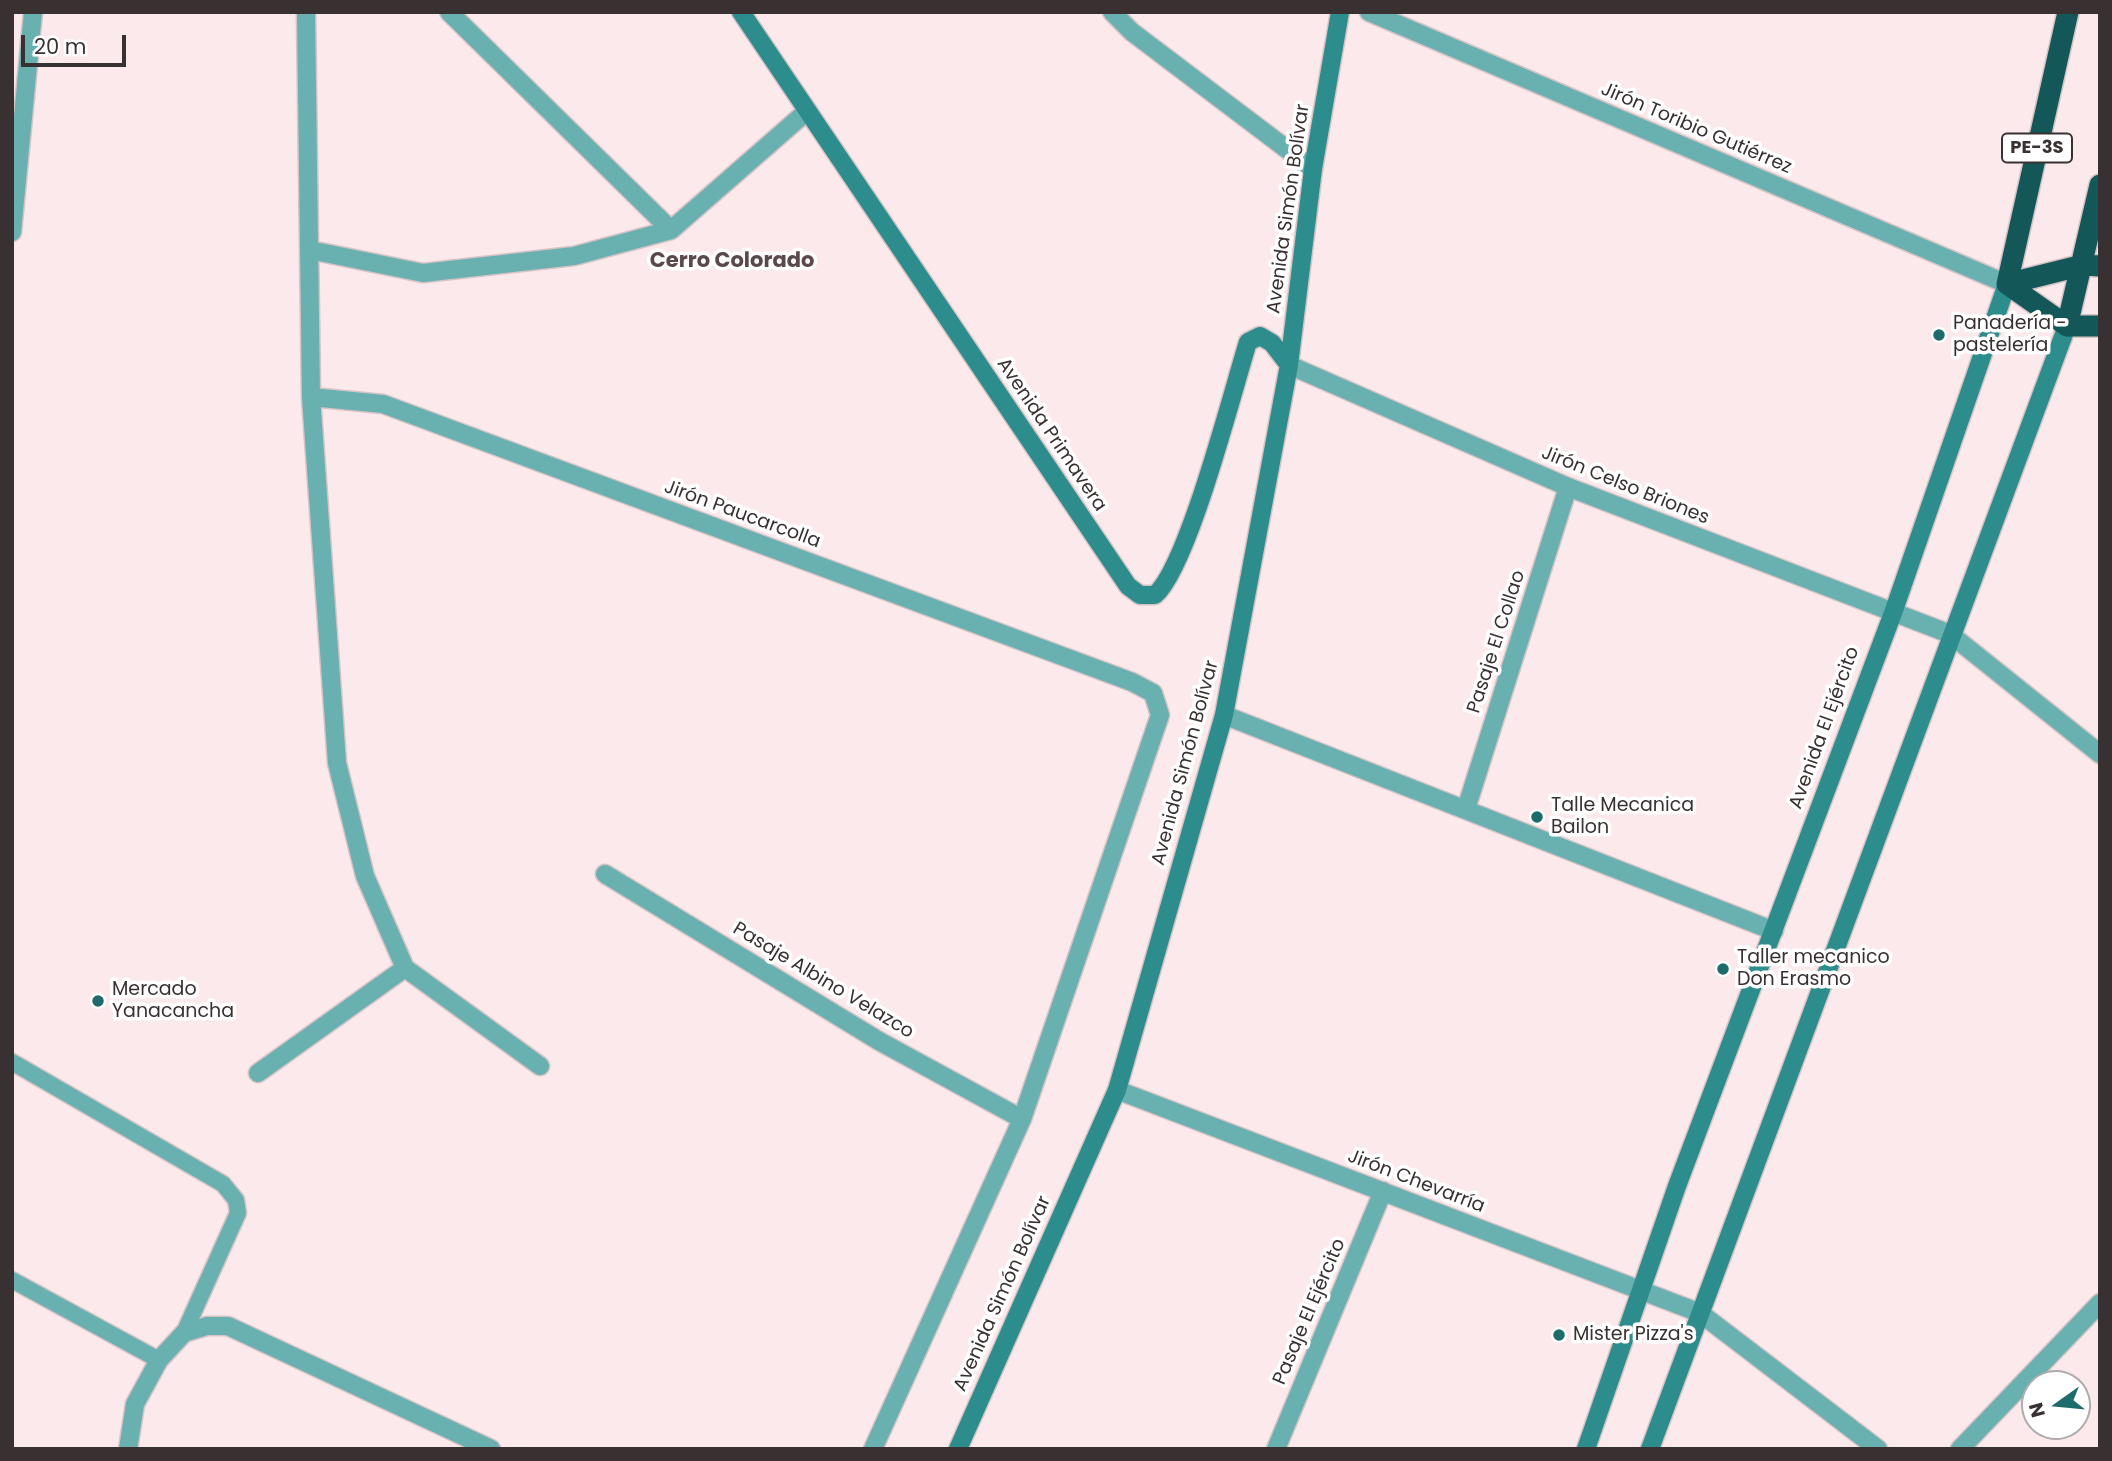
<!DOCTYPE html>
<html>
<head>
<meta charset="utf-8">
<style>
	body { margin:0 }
	#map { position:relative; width:2112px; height:1461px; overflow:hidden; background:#fce9eb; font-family:Poppins,sans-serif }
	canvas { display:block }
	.frame { position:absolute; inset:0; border:14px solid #393031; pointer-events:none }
	.north { position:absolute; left:2021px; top:1370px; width:70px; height:70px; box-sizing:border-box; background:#fff; border:2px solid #b0acad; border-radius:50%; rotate:255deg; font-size:19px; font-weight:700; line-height:28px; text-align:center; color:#393031 }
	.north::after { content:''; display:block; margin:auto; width:24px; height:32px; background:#1e6b6b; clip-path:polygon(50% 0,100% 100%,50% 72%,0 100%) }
	.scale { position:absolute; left:21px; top:35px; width:105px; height:32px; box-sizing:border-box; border:4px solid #393031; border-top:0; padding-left:9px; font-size:21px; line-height:24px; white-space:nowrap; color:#393031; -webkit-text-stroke:5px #fff; paint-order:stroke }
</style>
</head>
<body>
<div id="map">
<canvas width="2112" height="1461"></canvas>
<div class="frame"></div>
<div class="north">N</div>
<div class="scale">20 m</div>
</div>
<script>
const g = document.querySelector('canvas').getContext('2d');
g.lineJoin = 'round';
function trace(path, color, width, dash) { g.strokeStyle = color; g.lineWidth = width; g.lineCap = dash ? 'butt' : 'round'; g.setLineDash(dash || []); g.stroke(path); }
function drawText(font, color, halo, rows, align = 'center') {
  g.font = font + ' Poppins,sans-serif'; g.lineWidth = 7; g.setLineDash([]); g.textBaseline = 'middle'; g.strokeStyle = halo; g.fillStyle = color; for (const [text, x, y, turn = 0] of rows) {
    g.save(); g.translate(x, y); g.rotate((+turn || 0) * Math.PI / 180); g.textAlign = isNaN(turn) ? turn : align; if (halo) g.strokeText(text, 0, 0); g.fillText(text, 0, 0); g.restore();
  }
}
const lane = new Path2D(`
	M12,1062L223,1184L236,1200L238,1213L184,1333
	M12,1280L159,1360`);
const street = new Path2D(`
	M306,12L311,397L337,763L365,876L405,968L540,1066
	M449,12L671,230
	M1112,12L1132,32L1313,169
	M1369,12L2007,284
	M12,232L33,12
	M310,250L423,273L574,256L671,230L806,112
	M1289,365L1568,487L1950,634L2100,754
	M311,397L383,404L1132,682L1153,693L1160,715L1022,1119L873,1449
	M1224,715L1774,931
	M1466,809L1568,487
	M605,874L879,1041L1022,1119
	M258,1073L405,968
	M1117,1090L1700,1313L1878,1449
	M128,1449L135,1404L159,1360L184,1333L207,1326H228L491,1449
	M1276,1449L1383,1191
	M1960,1449L2100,1303`);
const secondary = new Path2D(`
	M741,12L1128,586L1140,595H1155C1188,567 1232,393 1248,342L1260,336L1272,343L1289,365
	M958,1449L1117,1090L1224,715L1289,365L1313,169L1340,12
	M1586,1449L1677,1186L1893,613L2007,284
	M1650,1449L2067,326`);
const highway = new Path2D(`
	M2007,284L2068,12
	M2007,284L2067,326H2100
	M2007,284L2083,265L2100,266
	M2067,326L2100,185`);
const markers = [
	[1939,335,7,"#1e6b6b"],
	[1537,817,7,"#1e6b6b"],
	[1723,969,7,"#1e6b6b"],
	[98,1001,7,"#1e6b6b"],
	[1559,1335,7,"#1e6b6b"]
];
const shields = [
	[2037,148,70]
];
const shieldNames = [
	["PE-3S",2037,148]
];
const streetNames = [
	["Jirón Toribio Gutiérrez",1696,129,23],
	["Avenida Simón Bolívar",1289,209,-82],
	["Avenida Primavera",1051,435,56],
	["Jirón Celso Briones",1625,486,22],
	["Jirón Paucarcolla",742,515,20],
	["Pasaje El Collao",1497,642,-72],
	["Avenida El Ejército",1825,728,-70],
	["Avenida Simón Bolívar",1186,763,-75],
	["Pasaje Albino Velazco",823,981,31],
	["Jirón Chevarría",1416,1182,21],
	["Avenida Simón Bolívar",1003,1294,-66],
	["Pasaje El Ejército",1310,1312,-67]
];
const poiNames = [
	["Panadería -",1953,324],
	["pastelería",1953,346],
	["Talle Mecanica",1551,806],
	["Bailon",1551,828],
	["Taller mecanico",1737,958],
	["Don Erasmo",1737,980],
	["Mercado",112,990],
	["Yanacancha",112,1012],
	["Mister Pizza's",1573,1335]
];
const neighbourhoodNames = [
	["Cerro Colorado",732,262]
];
trace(lane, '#d5c4c6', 19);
trace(street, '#d5c4c6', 21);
trace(secondary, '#d5c4c6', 21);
trace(highway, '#d5c4c6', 24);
trace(lane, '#69b0b0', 16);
trace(street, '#69b0b0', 18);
trace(secondary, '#2d8d8d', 18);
trace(highway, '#145758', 21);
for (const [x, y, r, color] of markers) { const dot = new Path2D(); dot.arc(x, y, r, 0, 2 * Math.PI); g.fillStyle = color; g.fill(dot); trace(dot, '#fff', 2.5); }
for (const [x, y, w] of shields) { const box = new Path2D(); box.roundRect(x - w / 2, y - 14.5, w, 29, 5); g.fillStyle = '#fff'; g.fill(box); trace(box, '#393031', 2); }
drawText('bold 18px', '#393031', null, shieldNames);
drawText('19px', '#393031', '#fff', streetNames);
drawText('19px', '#393031', '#fff', poiNames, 'left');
drawText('bold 21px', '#5b484b', '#fff', neighbourhoodNames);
</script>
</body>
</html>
